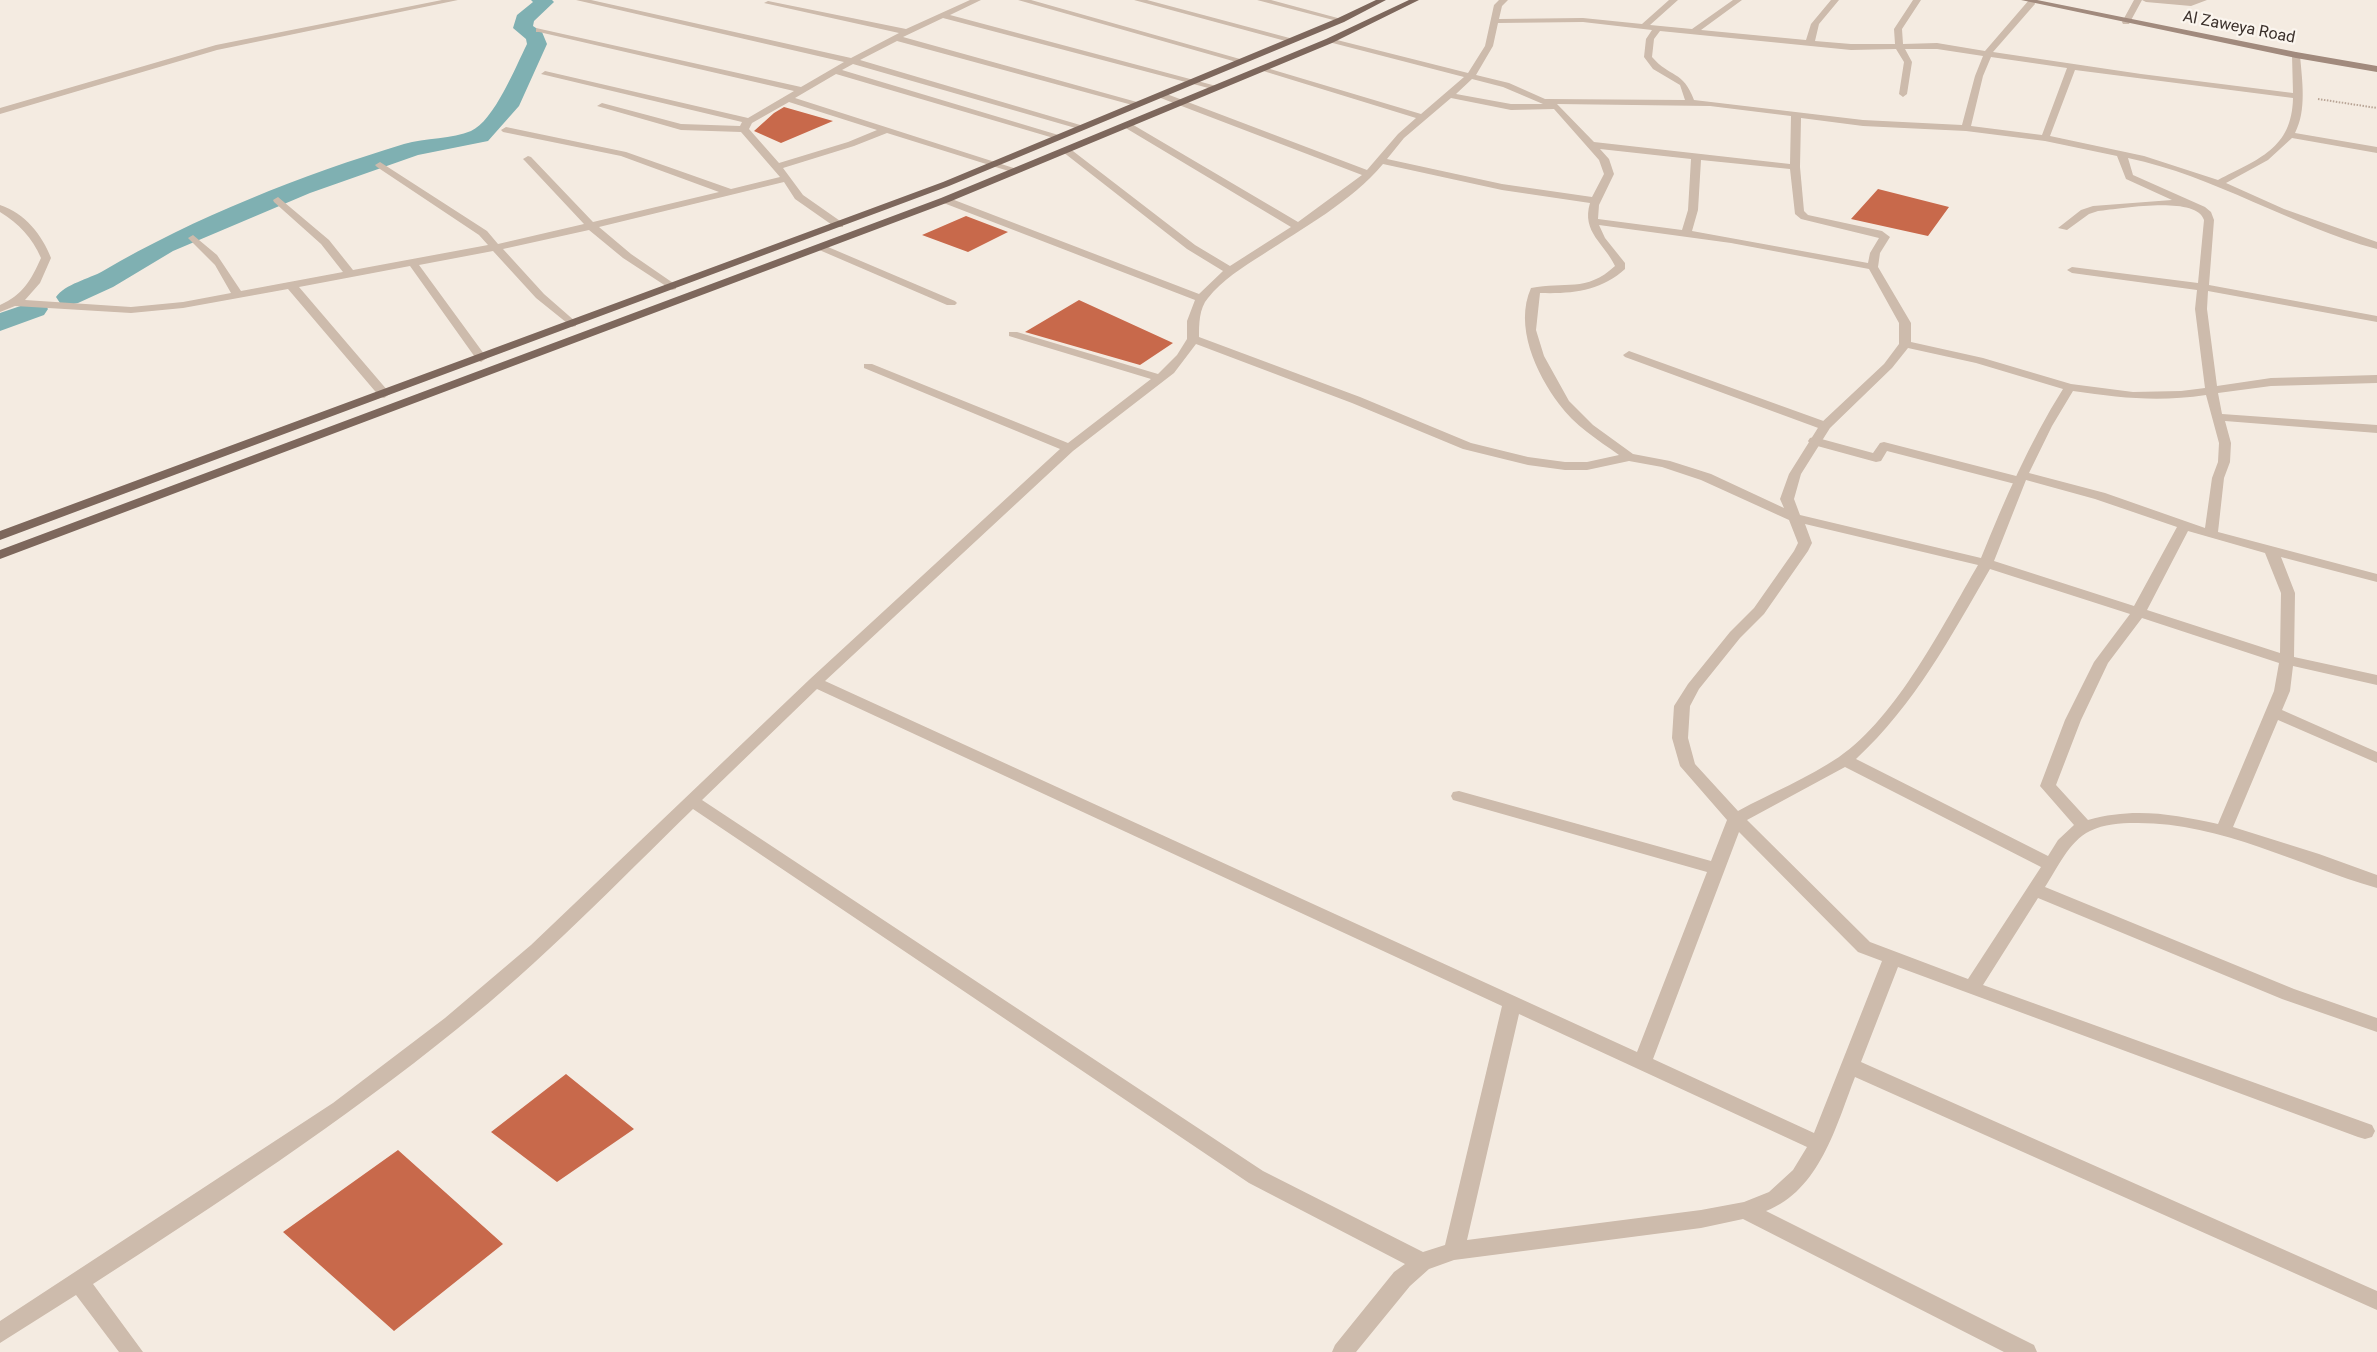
<!DOCTYPE html>
<html>
<head>
<meta charset="utf-8">
<style>
	body { margin:0 }
	canvas { display:block; background:#f4ebe1 }
</style>
</head>
<body>
<canvas width="2377" height="1352"></canvas>
<script>
const g = document.querySelector('canvas').getContext('2d');
g.lineJoin = 'round';
function paint(path, color) { g.fillStyle = color; g.fill(path, 'evenodd'); }
function trace(path, color, width, dash) { g.strokeStyle = color; g.lineWidth = width; g.lineCap = dash ? 'butt' : 'round'; g.setLineDash(dash || []); g.stroke(path); }
function drawText(font, color, halo, rows, align = 'center') {
  g.font = font + ' Roboto,sans-serif'; g.lineWidth = 4.5; g.setLineDash([]); g.textBaseline = 'middle'; g.strokeStyle = halo; g.fillStyle = color; for (const [text, x, y, turn = 0] of rows) {
    g.save(); g.translate(x, y); g.rotate((+turn || 0) * Math.PI / 180); g.textAlign = isNaN(turn) ? turn : align; if (halo) g.strokeText(text, 0, 0); g.fillText(text, 0, 0); g.restore();
  }
}
const canal = new Path2D(`
	M531,0H552L554,2L534,21L533,26L542,32L547,44L519,106L488,141L418,155L310,193L173,251L113,287L78,303L69,305L60,303L56,297C65,284 89,279 103,271C195,217 302,175 404,144C425,138 453,139 471,131C494,121 516,66 527,44L526,39L513,28L517,15L533,2Z
	M35,301L44,303L48,309L44,315L0,331V313Z`);
const building = new Path2D(`
	M784,107L833,121L781,143L754,131L774,113Z
	M1878,189L1949,207L1928,236L1851,219Z
	M966,216L1008,232L968,252L922,235Z
	M1079,300L1173,343L1140,365L1025,332Z
	M566,1074L634,1129L557,1182L491,1132Z
	M398,1150L503,1244L394,1331L283,1232Z`);
const path = new Path2D(`
	M2318,99L2377,108`);
const lane = new Path2D(`
	M1629,351L1829,423L1831,426L1825,430L1821,429L1625,357L1623,355Z
	M1814,437L1873,453L1880,443L1884,442L2024,478L2025,481L2019,485L1887,451L1881,461L1876,462L1810,444L1808,441L1810,438Z`);
const street = new Path2D(`
	M442,0H458L217,50L0,114V108L216,45Z
	M576,0H591L851,58L899,33L764,3L768,1L906,29L970,0H981L950,15L1220,87L1216,90L943,18L903,37L1144,104L1136,106L897,41L860,60L1087,127L1079,129L853,64L842,70L1065,137L1057,139L836,74L795,98L1023,171L1015,173L887,133L854,146L783,168L803,195L843,223V227H835L795,199L784,182L599,227L631,254L676,285V289L672,290L623,258L589,230L503,249L544,294L576,322V326L572,327L536,298L493,251L419,265L487,358L481,362L477,360L410,266L299,287L388,391L390,394L384,398L380,397L288,289L183,308L131,313L15,306L0,312V305C23,295 31,280 41,258C32,237 19,224 0,212V205C25,213 42,235 51,258L40,283L25,300L131,307L183,302L231,293L215,265L188,238L193,235L217,255L241,291L343,272L321,244L274,202L273,200L278,197L329,240L353,270L488,245L479,235L377,167L375,165L380,162L487,231L498,244L584,224L525,161L523,159L528,156L531,157L593,222L719,192L621,156L503,132L501,130L506,127L626,152L731,189L780,177L741,132L681,130L597,106L602,103L681,124L740,126L742,122L541,74L545,71L748,118L794,91L539,32H536V28L801,87L844,62ZM789,102L877,130L848,142L779,163L749,129L752,123Z
	M1018,0H1031L1247,61L1240,63Z
	M1134,0H1147L1297,40L1293,43Z
	M1257,0H1271L1345,20L1341,22Z
	M1499,0H1508L1502,6L1499,19L1583,18L1642,24L1669,0H1678L1650,25L1692,29L1733,0H1742L1701,30L1806,40L1811,24L1831,0H1839L1819,24L1815,41L1851,44H1895L1894,29L1913,0H1921L1902,29L1903,44L1937,43L1985,51L2029,0H2034L2035,4L1993,52L2141,74L2293,93L2292,55L2296,52L2300,55C2302,80 2307,110 2295,133L2377,147V153L2292,138L2268,160L2226,183L2284,209L2377,242V249C2291,226 2215,176 2128,158L2133,175L2205,207L2211,212L2214,220L2209,285L2377,316V322L2208,291L2207,309L2217,386L2271,378L2377,375V383L2271,386L2218,393L2222,414L2377,425V433L2225,421L2231,443L2230,462L2224,478L2218,532L2377,574V582L2281,557L2295,593L2294,657L2377,675V685L2293,666L2290,691L2282,710L2377,752V763L2278,720L2233,827L2319,854L2377,875V888C2297,865 2220,822 2135,823C2120,823 2104,824 2090,831C2069,841 2057,869 2045,887L2294,989L2377,1018V1032L2282,999L2038,898L1983,985L2372,1125L2375,1131L2372,1137L2365,1139L2358,1137L1898,967L1861,1062L2377,1291V1310L1855,1077C1836,1126 1820,1190 1766,1211L2034,1345L2037,1352H2004L1743,1219L1701,1228L1454,1260L1429,1269L1410,1286L1356,1352H1332L1335,1345L1394,1272L1405,1264L1249,1183L693,809C616,884 541,962 457,1029C342,1122 217,1204 93,1284L143,1352H119L76,1295L0,1343V1321L333,1103L445,1018L531,945L810,679L1060,449L864,368V364H872L1068,443L1151,379L1009,336V332H1017L1158,374L1177,355L1187,339V321L1195,300L941,202V198H949L1199,294L1223,271L1187,249L1063,152V148H1069L1195,245L1230,266L1291,227L1124,127V123H1130L1298,222L1362,175L1158,97V93H1164L1367,170L1398,134L1416,118L1260,70V66L1421,114L1464,77L1325,41L1329,38L1468,73L1485,46L1494,5ZM1583,22L1652,30L1646,39L1644,57L1653,69L1680,85L1685,100L1545,99L1509,83L1476,75L1493,46L1498,23ZM1660,31L1851,50L1896,49L1904,62L1899,94L1903,97L1907,94L1912,62L1905,49H1937L1983,56L1975,76L1962,125L1863,120L1694,100C1683,70 1670,78 1652,57L1654,39ZM1991,57L2067,68L2042,135L1971,126L1983,76ZM2075,70L2293,98C2292,149 2258,159 2218,180L2144,156L2050,136ZM1472,79L1503,87L1543,104H1511L1456,94ZM1451,98L1511,110L1554,109L1599,160L1604,174L1592,197L1502,184L1387,159L1404,138ZM1557,104L1710,106L1791,116L1790,164L1594,142ZM1801,118L1863,126L1966,131L2045,141L2117,156L2126,179L2172,200L2093,206L2081,210L2058,228L2067,230L2089,214L2098,211C2120,209 2196,195 2204,220L2198,283L2072,267L2067,270L2072,273L2197,290L2195,309L2205,388L2181,391L2133,392L2071,384L1983,358L1911,342V323L1878,267L1880,253L1890,237L1882,231L1808,215L1804,211L1800,167ZM1600,149L1691,159L1688,210L1682,230L1598,219L1599,205L1614,174L1609,159ZM1701,160L1790,169L1795,214L1801,219L1879,238L1870,253L1868,263L1692,231L1698,210ZM1383,164L1502,190L1590,203C1581,232 1605,244 1615,266C1586,293 1565,281 1531,288C1514,326 1536,373 1559,404C1574,425 1598,440 1619,455L1587,462H1565L1528,457L1471,443L1360,397L1199,337C1199,325 1199,308 1208,298C1222,280 1243,267 1262,255C1303,228 1351,202 1383,164ZM1599,225L1731,243L1869,269L1899,323V344L1884,364L1821,423L1789,474L1780,499L1784,508L1711,474L1670,461L1633,454L1593,425L1569,401L1544,356L1536,330L1540,293C1572,294 1601,291 1625,269V263L1605,238ZM1196,344L1352,403L1463,449L1528,465L1565,470H1587L1629,461L1662,467L1701,480L1789,520L1798,543L1794,551L1754,608L1730,632L1688,684L1674,706L1672,738L1680,766L1727,820L1711,861L1459,791L1453,792L1451,796L1453,800L1707,872L1637,1052L825,681L1073,451L1174,373ZM1908,348L1976,363L2063,389C2029,443 2005,499 1981,558L1800,515L1794,499L1801,474L1830,428L1892,368ZM2073,391C2120,398 2159,402 2206,395L2219,443L2218,462L2212,478L2205,528L2105,493L2029,473L2052,426ZM2026,480L2095,499L2177,527L2134,606L1994,561ZM1805,524L1978,565C1943,625 1897,717 1839,757C1808,778 1771,793 1738,811L1695,764L1688,738L1690,706L1699,689L1740,638L1764,614L1808,551L1812,543ZM2188,531L2265,553L2281,593L2280,653L2147,610ZM1990,569L2130,614L2094,662L2065,720L2040,786L2074,825L2058,840L2048,856L1856,759C1915,704 1950,638 1990,569ZM2142,618L2279,663L2274,691L2218,824C2173,814 2133,807 2088,820L2056,785L2081,720L2108,663ZM817,689L1502,1006L1445,1245L1423,1252L1263,1171L702,800ZM1845,767L2041,867L1968,979L1870,942L1747,820ZM1739,832L1858,952L1882,961L1814,1133L1653,1059ZM1519,1014L1807,1147L1793,1170L1769,1192L1744,1202L1701,1210L1467,1240Z
	M2134,0H2142L2129,24H2123L2122,22Z
	M2142,0H2207L2191,6L2146,2Z
	M821,244L955,301L957,303L955,305H947L817,249L816,247Z`);
const secondary = new Path2D(`
	M2021,0H2037L2296,52L2377,66V72L2296,58Z`);
const primary = new Path2D(`
	M1376,0H1386L1344,22L949,186L0,540V531L943,182L1338,18Z
	M1409,0H1419L1332,43L949,202L0,559V550L941,198L1326,39Z`);
const farStreetnames = [
	["Al Zaweya Road",2239,28,11]
];
paint(canal, '#7fb0b2');
paint(building, '#c8694b');
trace(path, '#b9a596', 2, [1.5, 1.5]);
paint(lane, '#cdbbac');
paint(street, '#cdbbac');
paint(secondary, '#a18a7d');
paint(primary, '#7d675c');
drawText('16px', '#3b302b', '#fbf5ee', farStreetnames);
</script>
</body>
</html>
